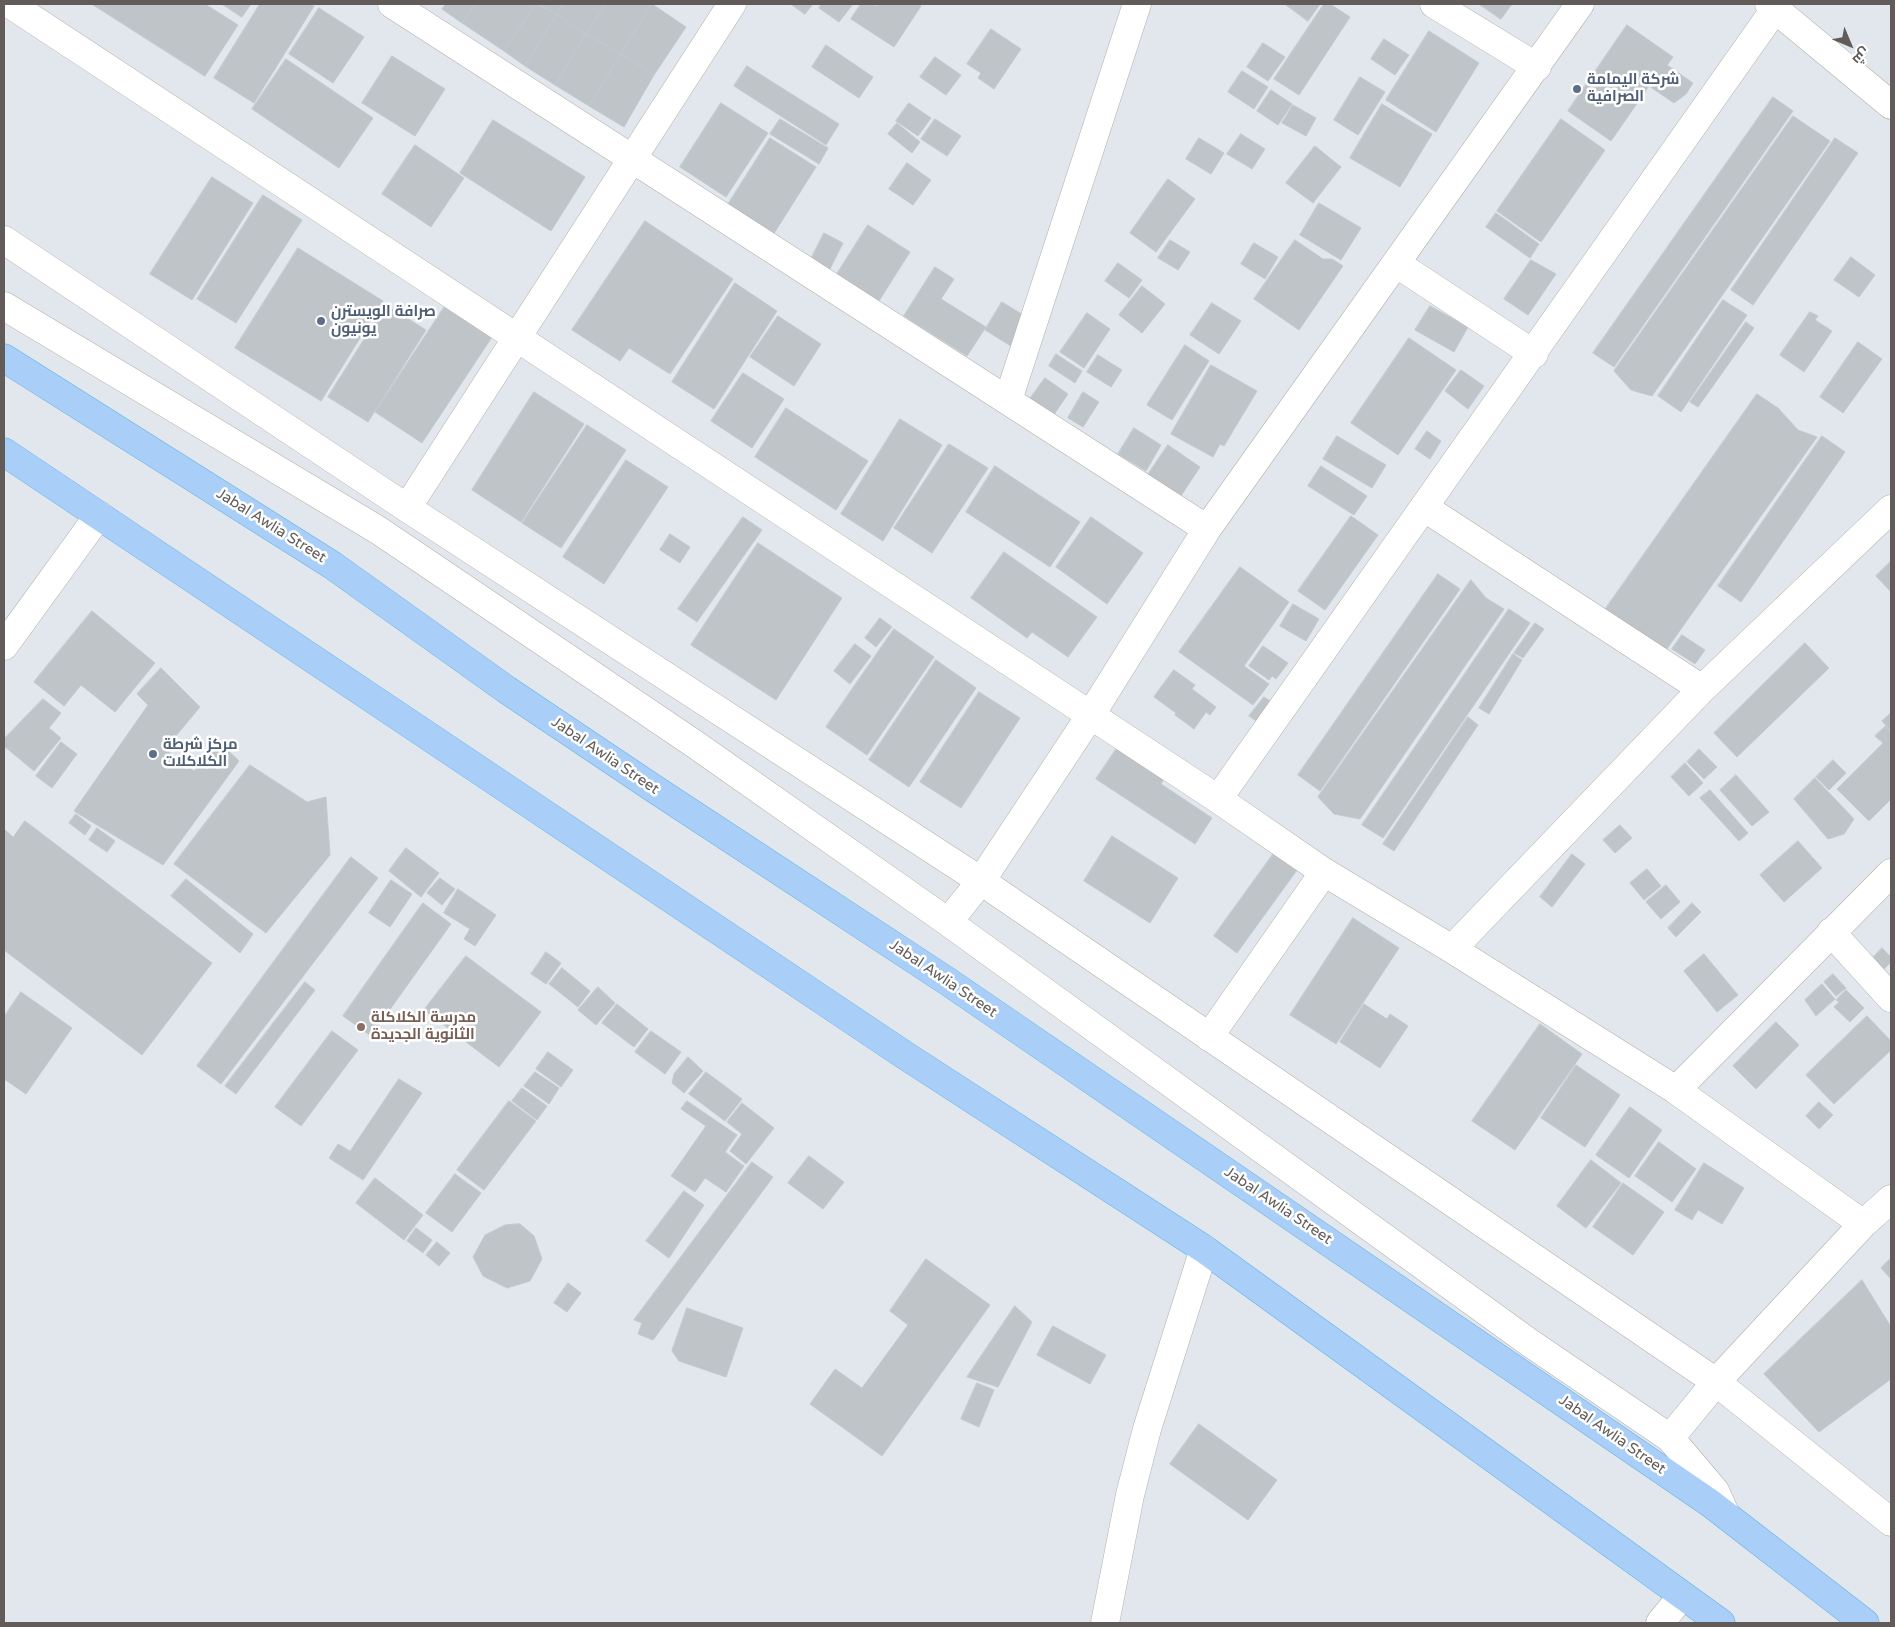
<!DOCTYPE html>
<html>
<head>
<meta charset="utf-8">
<style>
	body { margin:0 }
	#map { position:relative; width:1895px; height:1627px; overflow:hidden; background:#e1e7ec; font-family:"Varela Round",Cairo,sans-serif }
	canvas { display:block }
	.frame { position:absolute; inset:0; border:5px solid #615c5a; pointer-events:none }
	.north { position:absolute; left:1825px; top:20px; width:50px; height:50px; -webkit-text-stroke:4px #fff; paint-order:stroke; rotate:135deg; font-size:14px; font-weight:700; line-height:20px; text-align:center; color:#615c5a }
	.north::after { content:''; display:block; margin:auto; width:18px; height:22px; background:#615c5a; clip-path:polygon(50% 0,100% 100%,50% 72%,0 100%) }
</style>
</head>
<body>
<div id="map">
<canvas width="1895" height="1627"></canvas>
<div class="frame"></div>
<div class="north">ش</div>
</div>
<script>
const g = document.querySelector('canvas').getContext('2d');
g.lineJoin = 'round';
function paint(path, color) { g.fillStyle = color; g.fill(path, 'evenodd'); }
function trace(path, color, width, dash) { g.strokeStyle = color; g.lineWidth = width; g.lineCap = dash ? 'butt' : 'round'; g.setLineDash(dash || []); g.stroke(path); }
function drawText(font, color, halo, rows, align = 'center') {
  g.font = font + ' "Varela Round",Cairo,sans-serif'; g.lineWidth = 5; g.setLineDash([]); g.textBaseline = 'middle'; g.strokeStyle = halo; g.fillStyle = color; for (const [text, x, y, turn = 0] of rows) {
    g.save(); g.translate(x, y); g.rotate((+turn || 0) * Math.PI / 180); g.textAlign = isNaN(turn) ? turn : align; if (halo) g.strokeText(text, 0, 0); g.fillText(text, 0, 0); g.restore();
  }
}
const building = new Path2D(`
	M92,4H205L238,25L205,76Z
	M222,4H251L242,17Z
	M260,4H310L314,6L254,103L214,78Z
	M446,4H475L462,23L442,9Z
	M475,4H536L504,51L462,23Z
	M536,4L557,14L525,66L504,51Z
	M538,4H563L557,14Z
	M563,4H606L586,34L557,14Z
	M606,4H652L621,54L586,34Z
	M652,4L686,27L654,75L621,54Z
	M791,4H813L805,14Z
	M822,4H853L839,22L819,8Z
	M861,4L877,6L878,4H918L921,6L894,47L851,19Z
	M1285,4H1320L1308,21Z
	M1324,4H1330L1350,17L1299,95L1274,79Z
	M1479,4H1512L1501,19Z
	M319,8L364,37L333,83L289,54Z
	M557,14L586,34L555,85L525,66Z
	M1627,25L1673,57L1667,65L1693,83L1686,94L1674,103L1649,86L1611,141L1568,111Z
	M991,29L1021,49L994,89L978,78L981,73L967,64Z
	M1429,31L1479,63L1436,132L1386,100Z
	M586,34L621,54L589,106L555,85Z
	M1384,39L1409,55L1395,75L1371,59Z
	M1263,43L1285,57L1268,81L1247,67Z
	M826,45L873,77L859,98L812,67Z
	M621,54L654,75L624,127L589,106Z
	M392,56L445,89L415,136L362,103Z
	M935,57L961,75L946,95L920,77Z
	M286,59L373,118L339,168L252,109Z
	M747,66L839,124L826,145L734,86Z
	M1242,71L1268,87L1254,109L1228,92Z
	M1360,77L1385,92L1358,135L1334,120Z
	M1271,90L1292,104L1278,125L1257,111Z
	M1773,97L1793,111L1614,367L1593,353Z
	M721,103L768,133L726,197L680,167Z
	M909,103L931,118L918,136L896,121Z
	M1382,104L1432,134L1400,187L1350,158Z
	M1293,105L1316,118L1306,136L1282,123Z
	M1793,116L1830,141L1652,396L1631,390L1614,371Z
	M780,119L828,148L819,164L770,134Z
	M935,119L961,136L947,156L921,139Z
	M1561,119L1605,150L1541,242L1497,211Z
	M493,120L585,177L551,231L460,173Z
	M897,123L920,142L912,153L888,134Z
	M1241,134L1265,149L1252,169L1227,154Z
	M770,138L816,167L773,235L727,206Z
	M1199,138L1224,153L1211,174L1186,159Z
	M1835,138L1858,153L1753,305L1731,290Z
	M415,145L464,178L431,227L382,194Z
	M1315,146L1341,167L1313,203L1286,183Z
	M907,163L931,180L913,205L889,189Z
	M212,177L253,203L192,300L150,274Z
	M1168,179L1195,199L1156,252L1130,233Z
	M263,195L302,220L236,323L197,299Z
	M1319,203L1361,228L1341,260L1300,235Z
	M1496,213L1539,244L1530,258L1486,227Z
	M645,221L733,279L670,374L629,348L620,361L572,330Z
	M868,225L910,252L877,304L835,277Z
	M824,233L843,243L830,269L811,259Z
	M1170,240L1190,252L1178,270L1158,258Z
	M1295,240L1323,259H1332L1343,266L1299,330L1254,299Z
	M1254,243L1278,257L1265,279L1241,264Z
	M298,248L383,301L321,401L235,348Z
	M1851,257L1875,275L1859,297L1834,280Z
	M1531,260L1556,274L1528,315L1504,299Z
	M1118,263L1142,280L1129,298L1105,281Z
	M935,267L954,279L941,299L986,327L967,356L904,316Z
	M735,283L777,311L714,409L672,382Z
	M1142,286L1165,304L1142,333L1119,315Z
	M1723,300L1747,315L1681,412L1658,396Z
	M1002,302L1028,318L1011,346L985,330Z
	M447,303L494,334L422,443L375,412Z
	M1212,303L1241,321L1219,354L1190,335Z
	M386,305L426,330L368,422L328,397Z
	M1430,306L1468,327L1454,352L1415,330Z
	M1810,312L1818,316L1815,320L1832,331L1804,372L1780,355Z
	M1087,313L1110,329L1084,368L1060,352Z
	M778,316L821,344L794,386L750,357Z
	M1746,322L1754,328L1698,407L1690,402Z
	M1409,338L1456,370L1398,455L1351,423Z
	M1858,342L1882,359L1843,413L1820,397Z
	M1185,345L1209,361L1172,420L1147,405Z
	M1056,354L1082,371L1075,383L1049,366Z
	M1098,355L1122,370L1111,387L1087,372Z
	M1211,365L1257,391L1224,446L1220,444L1213,457L1171,434Z
	M1461,370L1484,386L1468,409L1445,391Z
	M743,373L784,399L752,448L711,421Z
	M1045,378L1068,394L1053,416L1029,400Z
	M534,392L584,424L521,522L472,490Z
	M1083,392L1099,402L1083,427L1068,418Z
	M1757,394L1778,408L1798,430L1817,437L1664,653L1604,611Z
	M786,408L868,461L836,510L755,457Z
	M900,419L942,445L883,541L841,514Z
	M587,425L626,450L561,548L522,523Z
	M1134,428L1161,445L1146,471L1118,454Z
	M1427,431L1441,441L1430,459L1415,449Z
	M1337,436L1386,465L1372,488L1323,459Z
	M1822,436L1845,452L1741,602L1718,586Z
	M949,444L988,468L932,553L894,528Z
	M1168,445L1200,467L1169,514L1136,492Z
	M626,460L668,487L604,584L563,557Z
	M995,466L1080,522L1050,567L966,512Z
	M1321,466L1367,496L1354,515L1308,486Z
	M1351,516L1378,535L1325,610L1298,591Z
	M743,517L762,530L697,622L678,609Z
	M1091,517L1143,553L1107,604L1056,567Z
	M670,534L690,547L680,563L660,550Z
	M758,543L842,598L776,700L691,645Z
	M1004,552L1097,617L1068,657L1032,632L1027,638L971,598Z
	M1891,561V592L1876,576Z
	M1240,567L1289,602L1244,666L1269,684L1253,705L1179,652Z
	M1438,574L1460,589L1320,791L1298,775Z
	M1471,580L1486,598L1504,609L1360,819L1334,814L1318,797Z
	M1293,604L1319,619L1306,641L1280,626Z
	M1509,609L1530,623L1383,838L1362,825Z
	M92,611L155,663L115,712L81,685L64,706L34,682Z
	M880,618L892,627L876,647L865,638Z
	M1535,623L1544,629L1523,658L1514,653Z
	M894,629L934,657L867,755L826,727Z
	M1682,635L1705,650L1695,664L1672,649Z
	M1805,643L1829,668L1737,757L1714,733Z
	M855,644L871,656L850,684L834,671Z
	M1263,646L1288,663L1276,679L1272,676L1269,680L1249,666Z
	M1513,654L1522,660L1489,714L1479,708Z
	M936,660L976,688L909,787L869,760Z
	M161,668L200,707L165,749L194,771L219,742L239,761L163,865L74,811L148,705L137,694Z
	M1174,670L1195,685L1192,689L1216,707L1210,715L1206,712L1194,729L1175,715L1176,713L1154,697Z
	M979,692L1020,718L961,808L920,782Z
	M1264,697L1273,703L1259,723L1249,716Z
	M43,699L61,713L49,728L61,738L34,771L4,746V739Z
	M1891,713V731L1882,721Z
	M1468,717L1478,725L1394,851L1383,844Z
	M1886,726L1891,732V799L1869,821L1837,789L1883,743L1875,736Z
	M61,742L77,754L52,788L36,776Z
	M1117,748L1164,779L1161,784L1212,818L1195,844L1096,779Z
	M1699,749L1717,767L1704,779L1687,762Z
	M1833,760L1846,773L1829,790L1816,777Z
	M1685,763L1703,783L1689,796L1671,777Z
	M250,765L307,802L326,797L330,855L266,933L174,864Z
	M1736,775L1769,812L1752,826L1720,790Z
	M1815,778L1854,819L1844,834L1828,839L1794,799Z
	M1710,790L1748,833L1739,841L1700,798Z
	M76,814L91,826L85,835L69,823Z
	M25,821L212,963L142,1055L4,950V829L13,837Z
	M1620,825L1632,838L1615,853L1603,840Z
	M97,828L115,841L107,852L89,840Z
	M1112,836L1178,878L1150,923L1084,881Z
	M1798,841L1822,868L1784,902L1760,875Z
	M406,848L439,873L421,897L389,871Z
	M1274,853L1297,870L1237,953L1214,936Z
	M1572,854L1585,864L1552,907L1540,897Z
	M351,857L378,878L221,1084L197,1066Z
	M1647,869L1661,886L1644,900L1630,883Z
	M440,878L455,889L442,905L427,893Z
	M186,879L253,934L240,953L171,896Z
	M391,880L412,894L390,927L369,913Z
	M1666,885L1680,902L1661,919L1646,902Z
	M458,889L496,915L475,946L464,939L470,929L444,913Z
	M423,903L451,924L371,1036L343,1016Z
	M1692,903L1701,912L1676,937L1668,928Z
	M1353,918L1399,948L1336,1044L1290,1015Z
	M1882,948L1891,957V962L1883,970L1871,960Z
	M546,952L561,963L546,984L531,974Z
	M1704,954L1738,995L1717,1012L1684,971Z
	M466,956L541,1012L499,1067L424,1010Z
	M562,968L590,991L578,1007L549,984Z
	M1833,974L1846,988L1836,996L1824,982Z
	M305,982L315,990L236,1094L225,1086Z
	M1822,984L1835,999L1816,1016L1805,1000Z
	M598,987L615,1003L596,1025L578,1010Z
	M1846,990L1864,1008L1850,1022L1834,1007L1839,1002L1836,1000Z
	M21,992L72,1028L26,1094L4,1079V1017Z
	M617,1004L648,1029L634,1047L602,1023Z
	M1364,1004L1387,1019L1390,1014L1408,1026L1380,1068L1340,1042Z
	M1867,1016L1891,1041V1050L1834,1104L1806,1075Z
	M1776,1022L1799,1045L1756,1089L1733,1066Z
	M1540,1024L1582,1054L1515,1150L1472,1121Z
	M332,1031L358,1050L301,1126L275,1107Z
	M651,1031L681,1052L665,1074L635,1052Z
	M548,1052L573,1070L561,1087L536,1069Z
	M688,1057L703,1071L684,1093L672,1083L674,1074Z
	M1576,1065L1620,1095L1585,1147L1541,1118Z
	M535,1072L559,1088L549,1104L524,1086Z
	M706,1072L742,1099L725,1121L689,1094Z
	M399,1079L422,1093L363,1180L329,1158L338,1144L350,1151Z
	M522,1088L547,1106L537,1120L512,1101Z
	M509,1101L536,1121L484,1190L457,1170Z
	M687,1101L737,1135L725,1152L744,1166L726,1192L705,1178L695,1192L671,1176L706,1126L681,1109Z
	M1819,1102L1833,1115L1819,1129L1806,1116Z
	M742,1103L774,1128L746,1164L730,1151L742,1134L727,1122Z
	M1630,1107L1662,1130L1629,1178L1596,1155Z
	M1659,1142L1696,1169L1672,1202L1635,1176Z
	M809,1156L844,1182L823,1209L788,1183Z
	M1591,1160L1621,1183L1586,1228L1557,1206Z
	M752,1162L773,1177L653,1340L638,1334L642,1323L634,1320Z
	M1704,1163L1744,1188L1722,1224L1698,1210L1692,1220L1675,1210Z
	M455,1174L481,1193L452,1232L426,1213Z
	M375,1178L423,1215L404,1240L356,1203Z
	M1623,1183L1664,1212L1633,1255L1593,1227Z
	M684,1191L704,1205L669,1258L646,1241Z
	M520,1224L534,1236L542,1259L530,1281L507,1288L483,1276L473,1257L485,1235L505,1225Z
	M416,1228L432,1240L423,1253L407,1241Z
	M437,1242L450,1253L439,1266L426,1255Z
	M1891,1258V1279L1881,1268Z
	M926,1259L990,1305L882,1456L810,1404L835,1369L862,1388L908,1325L890,1311Z
	M1862,1280L1891,1327V1379L1819,1432L1764,1374Z
	M568,1283L581,1293L567,1312L554,1303Z
	M1015,1306L1032,1322L998,1387L967,1377Z
	M687,1308L743,1328L726,1377L679,1361L672,1351Z
	M1053,1326L1106,1355L1090,1384L1037,1355Z
	M977,1383L994,1390L979,1427L961,1419Z
	M1199,1424L1277,1480L1248,1520L1170,1464Z`);
const street = new Path2D(`
	M10,4L1218,799L1324,872L1452,949L1676,1090L1863,1224
	M392,4L1207,529
	M1434,4L1537,67
	M1769,4L1891,105
	M4,240L407,508L981,881L1716,1382L1891,1522
	M1397,264L1534,354
	M4,306L378,530L696,745L948,922L1530,1343L1670,1438L1715,1491L1725,1513
	M1008,400L1137,4
	M407,508L732,4
	M1425,508L1702,689
	M4,646L99,515
	M1218,799L1775,9
	M948,922L981,881L1090,716L1207,529L1580,4
	M1831,932L1891,998
	M1452,949L1702,689L1891,509
	M1209,1037L1324,872
	M1676,1090L1891,873
	M1670,1438L1716,1382L1863,1224L1891,1199
	M1105,1623L1130,1495L1147,1429L1204,1249
	M1660,1623L1682,1596`);
const primary = new Path2D(`
	M4,358L332,565L507,690L653,788L947,981L1710,1503L1865,1623
	M4,452L906,1056L1204,1249L1721,1623`);
const markers = [
	[1577,89,5,"#5c6f8a"],
	[321,321,5,"#5c6f8a"],
	[153,754,5,"#5c6f8a"],
	[361,1027,5,"#8d6e63"]
];
const serviceNames = [
	["شركة اليمامة",1587,80],
	["الصرافية",1587,97],
	["صرافة الويسترن",331,312],
	["يونيون",331,329],
	["مركز شرطة",163,745],
	["الكلاكلات",163,762]
];
const streetNames = [
	["Jabal Awlia Street",271,526,32],
	["Jabal Awlia Street",605,756,34],
	["Jabal Awlia Street",943,979,34],
	["Jabal Awlia Street",1278,1206,34],
	["Jabal Awlia Street",1612,1435,35]
];
const educationNames = [
	["مدرسة الكلاكلة",371,1018],
	["الثانوية الجديدة",371,1035]
];
paint(building, '#bec4c7');
trace(building, '#c0cad0', 1);
trace(street, '#b3afad', 29);
trace(primary, '#60b0e6', 29);
trace(street, '#fff', 28);
trace(primary, '#a9cff9', 28);
for (const [x, y, r, color] of markers) { const dot = new Path2D(); dot.arc(x, y, r, 0, 2 * Math.PI); g.fillStyle = color; g.fill(dot); trace(dot, '#fff', 2); }
drawText('bold 15px', '#4e5e75', '#fff', serviceNames, 'left');
drawText('15px', '#615c5a', '#fff', streetNames);
drawText('bold 15px', '#785e54', '#fff', educationNames, 'left');
</script>
</body>
</html>
